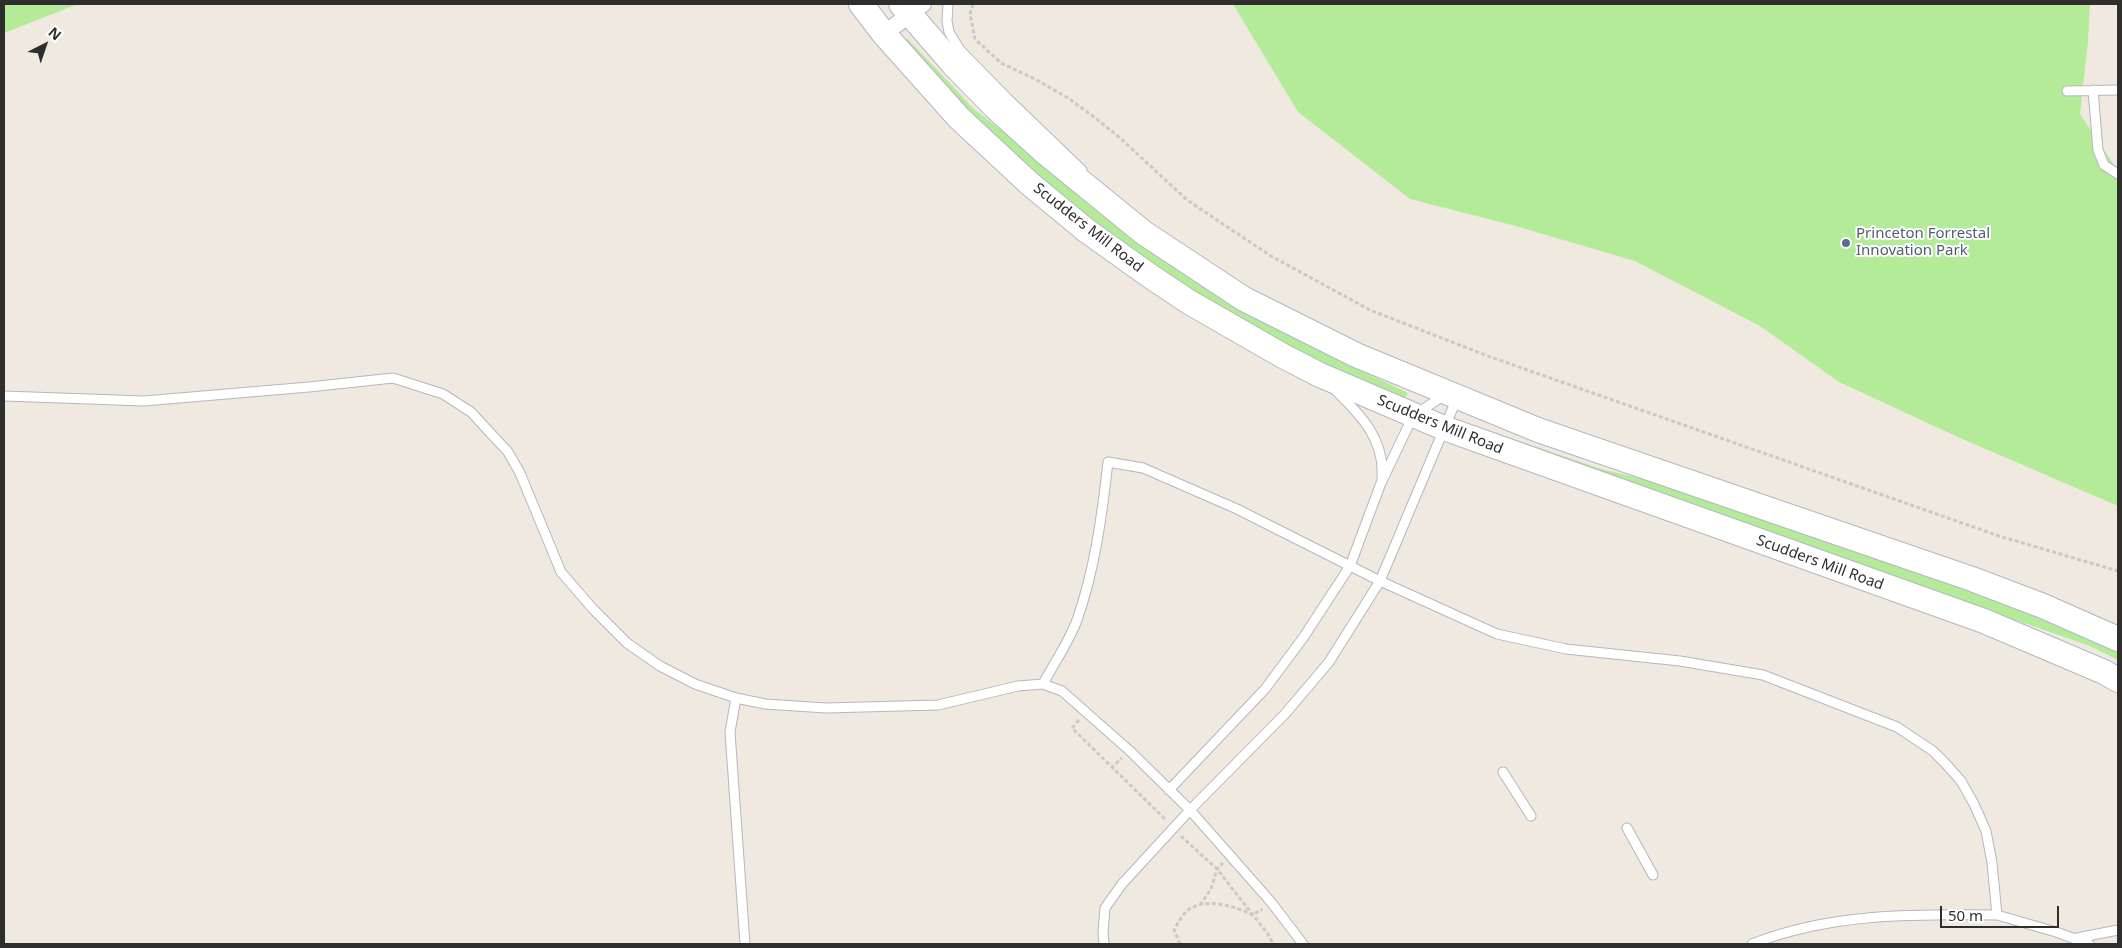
<!DOCTYPE html>
<html>
<head>
<meta charset="utf-8">
<style>
	body { margin:0 }
	#map { position:relative; width:2122px; height:948px; overflow:hidden; background:#f0e9e0; font-family:"Noto Sans",sans-serif }
	canvas { display:block }
	.frame { position:absolute; inset:0; border:5px solid #2e2e2e; pointer-events:none }
	.north { position:absolute; left:20px; top:20px; width:50px; height:50px; -webkit-text-stroke:4px #fff; paint-order:stroke; rotate:41deg; font-size:14px; font-weight:700; line-height:20px; text-align:center; color:#2e2e2e }
	.north::after { content:''; display:block; margin:auto; width:18px; height:22px; background:#2e2e2e; clip-path:polygon(50% 0,100% 100%,50% 72%,0 100%) }
	.scale { position:absolute; left:1940px; top:906px; width:119px; height:22px; box-sizing:border-box; border:2px solid #2e2e2e; border-top:0; padding-left:6px; font-size:15px; line-height:18px; white-space:nowrap; color:#2e2e2e; -webkit-text-stroke:4px #fff; paint-order:stroke }
</style>
</head>
<body>
<div id="map">
<canvas width="2122" height="948"></canvas>
<div class="frame"></div>
<div class="north">N</div>
<div class="scale">50 m</div>
</div>
<script>
const g = document.querySelector('canvas').getContext('2d');
g.lineJoin = 'round';
function paint(path, color) { g.fillStyle = color; g.fill(path, 'evenodd'); }
function trace(path, color, width, dash) { g.strokeStyle = color; g.lineWidth = width; g.lineCap = dash ? 'butt' : 'round'; g.setLineDash(dash || []); g.stroke(path); }
function drawText(font, color, halo, rows, align = 'center') {
  g.font = font + ' "Noto Sans",sans-serif'; g.lineWidth = 4; g.setLineDash([]); g.textBaseline = 'middle'; g.strokeStyle = halo; g.fillStyle = color; for (const [text, x, y, turn = 0] of rows) {
    g.save(); g.translate(x, y); g.rotate((+turn || 0) * Math.PI / 180); g.textAlign = isNaN(turn) ? turn : align; if (halo) g.strokeText(text, 0, 0); g.fillText(text, 0, 0); g.restore();
  }
}
const green = new Path2D(`
	M4,4H78L4,33Z
	M1233,4H2090L2088,41L2080,114L2118,171V506L1960,438L1839,382L1760,326L1635,261L1512,225L1410,199L1298,112Z
	M907,38L974,109L1209,290L1297,340L1408,393L1405,398L1295,350L1229,318L1052,191L951,96L903,42Z
	M1466,423L1601,469L1671,486L1970,589L2064,627L2118,652V660L2090,646L1464,428Z`);
const path = new Path2D(`
	M973,4L970,14L975,39L1001,63L1035,79L1068,98L1094,117L1119,137L1187,200L1271,256L1370,310L1485,355L1999,536L2118,571
	M1079,720L1072,728L1166,820
	M1111,768L1122,758
	M1181,836L1217,869L1268,934L1273,944
	M1200,905L1211,889L1217,869L1223,863
	M1180,944L1174,930C1178,923 1182,915 1188,910C1207,897 1234,906 1253,915L1262,909`);
const service = new Path2D(`
	M948,4L947,21L949,32L960,50L1007,98L1082,170
	M2093,90L2098,150L2104,165L2118,174
	M2067,91L2118,90
	M1336,391C1361,415 1385,440 1382,478
	M4,396L144,401L309,387L393,378L443,394L471,412L508,452L520,473L561,572L593,609L627,643L660,666L695,684L736,698L765,704L826,708L938,705L1018,686L1043,684L1062,691L1130,751L1190,810L1271,902L1303,944
	M1043,684C1054,663 1069,642 1077,620C1095,569 1102,515 1108,462L1143,468L1237,509L1380,581L1497,634L1566,649L1680,661L1763,675L1897,727L1933,751L1945,763L1961,781L1974,804L1986,831L1992,863L1997,915L2056,932L2089,944
	M736,698L730,732L745,944
	M1503,772L1531,816
	M1169,790L1265,689L1303,638L1350,566L1381,483L1413,416L1446,394
	M1627,828L1653,875
	M2077,938L2118,930
	M1104,944L1103,932L1105,908L1122,884L1190,810L1285,714L1329,662L1380,581L1457,398
	M1752,944C1830,913 1914,914 1997,915`);
const minor = new Path2D(`
	M884,34L923,4`);
const secondary = new Path2D(`
	M861,4L884,34L959,118L1030,184L1087,231L1150,276L1189,302L1283,356L1320,375L1444,428L1984,621L2104,672L2118,680
	M901,4L953,64L995,107L1047,154L1144,233L1244,299L1356,355L1538,430L1972,579L2043,606L2118,639`);
const markers = [
	[1846,243,5,"#5c6f8a"]
];
const streetNames = [
	["Scudders Mill Road",1088,228,38],
	["Scudders Mill Road",1440,425,22],
	["Scudders Mill Road",1820,563,20]
];
const serviceNames = [
	["Princeton Forrestal",1856,234],
	["Innovation Park",1856,251]
];
paint(green, '#b4eb98');
trace(service, '#b4b6c2', 11);
trace(minor, '#b4b6c2', 18);
trace(secondary, '#b4b6c2', 26);
trace(path, '#c9c9c9', 3, [4, 2.5]);
trace(service, '#fff', 9);
trace(minor, '#fff', 16);
trace(secondary, '#fff', 24);
for (const [x, y, r, color] of markers) { const dot = new Path2D(); dot.arc(x, y, r, 0, 2 * Math.PI); g.fillStyle = color; g.fill(dot); trace(dot, '#fff', 2); }
drawText('15px', '#2e2e2e', '#fff', streetNames);
drawText('15px', '#4e5e75', '#fff', serviceNames, 'left');
</script>
</body>
</html>
